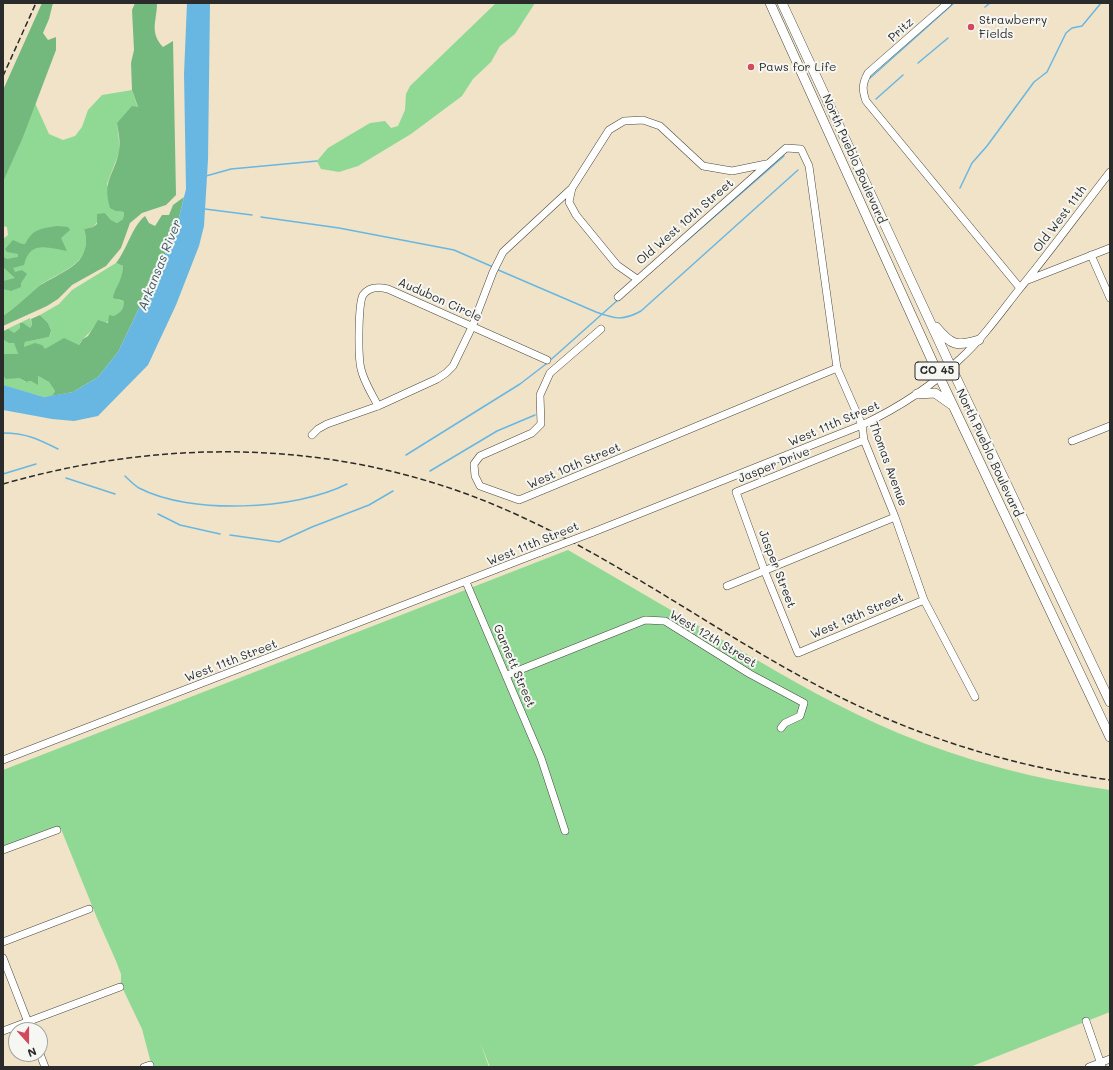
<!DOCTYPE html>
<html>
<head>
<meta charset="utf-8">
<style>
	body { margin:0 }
	#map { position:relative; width:1113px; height:1070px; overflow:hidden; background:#f0e3c7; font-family:Mali,sans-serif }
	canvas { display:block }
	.frame { position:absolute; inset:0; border:4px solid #2b2b2b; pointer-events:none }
	.north { position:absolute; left:8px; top:1022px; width:40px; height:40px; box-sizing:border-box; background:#f6f6f2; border:1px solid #a5a5a2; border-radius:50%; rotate:159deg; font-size:11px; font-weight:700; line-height:16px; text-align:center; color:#2b2b2b }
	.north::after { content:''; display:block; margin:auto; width:14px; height:18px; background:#d1495b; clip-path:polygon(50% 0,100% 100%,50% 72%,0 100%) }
</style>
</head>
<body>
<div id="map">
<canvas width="1113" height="1070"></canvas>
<div class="frame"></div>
<div class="north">N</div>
</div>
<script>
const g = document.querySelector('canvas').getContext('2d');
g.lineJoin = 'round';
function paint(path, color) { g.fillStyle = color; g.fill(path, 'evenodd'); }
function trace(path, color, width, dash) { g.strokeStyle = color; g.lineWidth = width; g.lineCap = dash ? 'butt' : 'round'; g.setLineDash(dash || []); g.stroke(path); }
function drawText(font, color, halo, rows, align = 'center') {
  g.font = font + ' Mali,sans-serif'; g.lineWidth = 4; g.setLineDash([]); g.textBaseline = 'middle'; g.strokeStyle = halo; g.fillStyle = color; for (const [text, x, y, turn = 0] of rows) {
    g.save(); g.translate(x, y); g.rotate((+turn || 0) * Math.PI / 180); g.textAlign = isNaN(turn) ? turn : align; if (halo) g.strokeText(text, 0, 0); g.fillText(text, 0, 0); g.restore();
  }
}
const green = new Path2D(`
	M496,3H535L515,34L500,46L491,62L473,79L462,96L411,134L358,166L339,172L321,169L317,161L328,148L370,123L385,121L391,128L398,126L405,110L406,94L410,86Z
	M132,90L138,108L117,123L120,150L107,184L116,211L124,212L123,219L117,223L111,220L105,213L93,227L84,229C87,239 87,246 82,256C75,268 51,277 39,286C27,296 16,307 3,316V239L8,235L7,227L3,226V182L35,103L49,134L63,140L75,136L82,127L88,110L102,95Z
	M116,263L123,266L122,278L114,293L118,300L124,301C123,317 108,323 94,326C90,334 83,337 79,345C67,341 56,342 45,350L24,347L25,342L49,337L51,332L48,323L40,315L59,304L72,290Z
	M30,318L32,325L30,328H20L14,333V342L18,354H5L3,353V331Z
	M3,376L6,378H19L25,382L31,381L38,384V376L49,382L55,391L52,396L44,397L5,386L3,385Z
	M568,550C625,583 682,617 740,650C791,680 843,710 898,733C965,761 1038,780 1110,790V1012L970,1067H490L480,1042L489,1067H152L142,1029L121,985V974L116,961L97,918L61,829L56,828L3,847V770Z`);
const forest = new Path2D(`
	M42,3H53L49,19L43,33L48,40L56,37V50L23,137L3,182V90Z
	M135,3H157C157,21 149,32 163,47L173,41L176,195L166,205L142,213L130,223L121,248L106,266L72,285L58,299L47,306L3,326V316C16,307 27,296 39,286C51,278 76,268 82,256C87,246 87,239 84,229L93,227L97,224V214L105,213L111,220L117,223L123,219L124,212L116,211L110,208C102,180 114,176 119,151C121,142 118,131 117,123L132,106L138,107L132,90L131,63L134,50L132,10Z
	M184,197L175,233L118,352L98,377L73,392L52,396L55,391L49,382L38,376V385L31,381L26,382L19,378L6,379L3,376V353L5,354H18L14,343H9L4,340L3,332L8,329L14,333L20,328V323H23L30,328L32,325L31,319L40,315L48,323L51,331L49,337L25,342L24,347L35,343L42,345L45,349L64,338L79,345L83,339L88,336L98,320L108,323L109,315L114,316C122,312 123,309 124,301L113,298C115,286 122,283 123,266L116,263C128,248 131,228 145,216L149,223L155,226L162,215H169L173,205Z
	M57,226L68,227L70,230L61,238L67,251C47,248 30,240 24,265L13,268L15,272L22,270L27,274L21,283V287L11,291L3,289V281L15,278L3,267V257L7,259L18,257V254L7,252L5,249L13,240L22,244H25C34,228 40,229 57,226Z`);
const water = new Path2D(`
	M187,3H210L208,160L204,226L199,246L176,305L148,365L98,416L74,421L52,419L3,410V385L44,397L73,392L98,377L118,352L175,233L186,189L184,74Z`);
const stream = new Path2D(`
	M985,7L990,3
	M918,63L948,38
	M870,78L954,3
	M876,99L903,75
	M206,176L231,169L317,161
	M960,188L972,163L987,146L1034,82L1047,72L1066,33L1072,28L1082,26L1101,3
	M205,209L252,215
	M261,217L339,228L454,250L493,267
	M683,244L784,156
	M496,269L596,312C615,319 623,321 641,311L798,170
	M3,433C26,433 38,439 58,449
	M406,455L520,384L546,364L619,299
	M430,471L497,431L535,415
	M3,474L36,464
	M125,476C129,480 134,485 139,488C190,515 296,510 347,484
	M66,478L115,494
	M158,514L180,525L220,534
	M230,535L279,542L312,527L369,505L393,491`);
const minor = new Path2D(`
	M948,3L868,73C862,84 862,90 866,101L1020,288
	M1091,255L1110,298
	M637,279L617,265L576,215L569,202L572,188L609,130L624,121L643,120L660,126L703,166L732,171L766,164
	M1028,280L1110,248
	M618,297L786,148L801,149L809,166L837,368L862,425L864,440L895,517L924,600L975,697
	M601,329L550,373L540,395L541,424L532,433L480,456L474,464L475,476L480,486L519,500L837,368
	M378,406C372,394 364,382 361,369C358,358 358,304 363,295C369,286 380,287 388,289L547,360
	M312,435L318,429L327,424L378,406L437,379L446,373L453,366L472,327L493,272L503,252L572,188
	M864,440L736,492L765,572L798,653L924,600
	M1072,441L1110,426
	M591,533L862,425C898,408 931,387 960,359C982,339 999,315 1017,292C1049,253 1079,212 1110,172
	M466,582L541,758L565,831
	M727,586L895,517
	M507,675L645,620L665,621L750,674L804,703L800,716L785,723L781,728
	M3,760L541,552
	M3,850L57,830
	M3,942L89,909
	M3,958L31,1030
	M1086,1021L1102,1067
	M3,1031L120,987
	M40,1054L45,1067
	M144,1067L150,1065
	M1089,1067L1110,1059`);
const major = new Path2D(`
	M770,3L939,376L1110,737
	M782,3L951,367L1110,702
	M936,327C951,345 956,347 979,340
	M917,394L935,393L952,405`);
const rail = new Path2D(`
	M3,76L36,3
	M3,484C177,434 359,440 524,518C630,567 725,638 828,691C917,737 1011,766 1110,780`);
const minorBridge = new Path2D(`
	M541,552L591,533`);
const markers = [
	[971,27,4,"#d1495b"],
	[751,67,4,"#d1495b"]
];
const shields = [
	[937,371,44]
];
const shieldNames = [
	["CO 45",937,371]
];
const poiNames = [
	["Strawberry",979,20],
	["Fields",979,34],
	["Paws for Life",759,67]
];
const streetNames = [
	["Pritz",901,30,-42],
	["North Pueblo Boulevard",854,159,66],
	["Old West 11th",1060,219,-53],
	["Old West 10th Street",685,222,-41],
	["Audubon Circle",440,300,24],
	["West 11th Street",834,424,-23],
	["North Pueblo Boulevard",989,453,65],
	["Thomas Avenue",888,464,70],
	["Jasper Drive",774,465,-22],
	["West 10th Street",574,466,-23],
	["West 11th Street",533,544,-22],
	["Jasper Street",777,569,69],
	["West 13th Street",857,616,-23],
	["West 12th Street",713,639,31],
	["West 11th Street",231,661,-21],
	["Garnett Street",514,666,67]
];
const waterNames = [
	["Arkansas River",160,265,-68]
];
paint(green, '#8fd995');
paint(forest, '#73b97e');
paint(water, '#68b7e3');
trace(stream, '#68b7e3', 1.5);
trace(minor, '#494742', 8);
trace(major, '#494742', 10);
trace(minor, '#fff', 7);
trace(major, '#fff', 9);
trace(rail, '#2b2b2b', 1.5, [6, 3]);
trace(minorBridge, '#494742', 8, []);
trace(minorBridge, '#fff', 7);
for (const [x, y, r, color] of markers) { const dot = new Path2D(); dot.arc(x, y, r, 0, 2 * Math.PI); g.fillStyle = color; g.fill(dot); trace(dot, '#f6f6f2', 1.5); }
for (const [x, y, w] of shields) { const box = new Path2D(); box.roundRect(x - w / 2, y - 9, w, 18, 3); g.fillStyle = '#f6f6f2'; g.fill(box); trace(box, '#2b2b2b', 1); }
drawText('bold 11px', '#2b2b2b', null, shieldNames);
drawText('12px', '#2b2b2b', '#f6f6f2', poiNames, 'left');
drawText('12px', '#2b2b2b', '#f6f6f2', streetNames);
drawText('italic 13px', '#405c6b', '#f6f6f2', waterNames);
</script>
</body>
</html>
